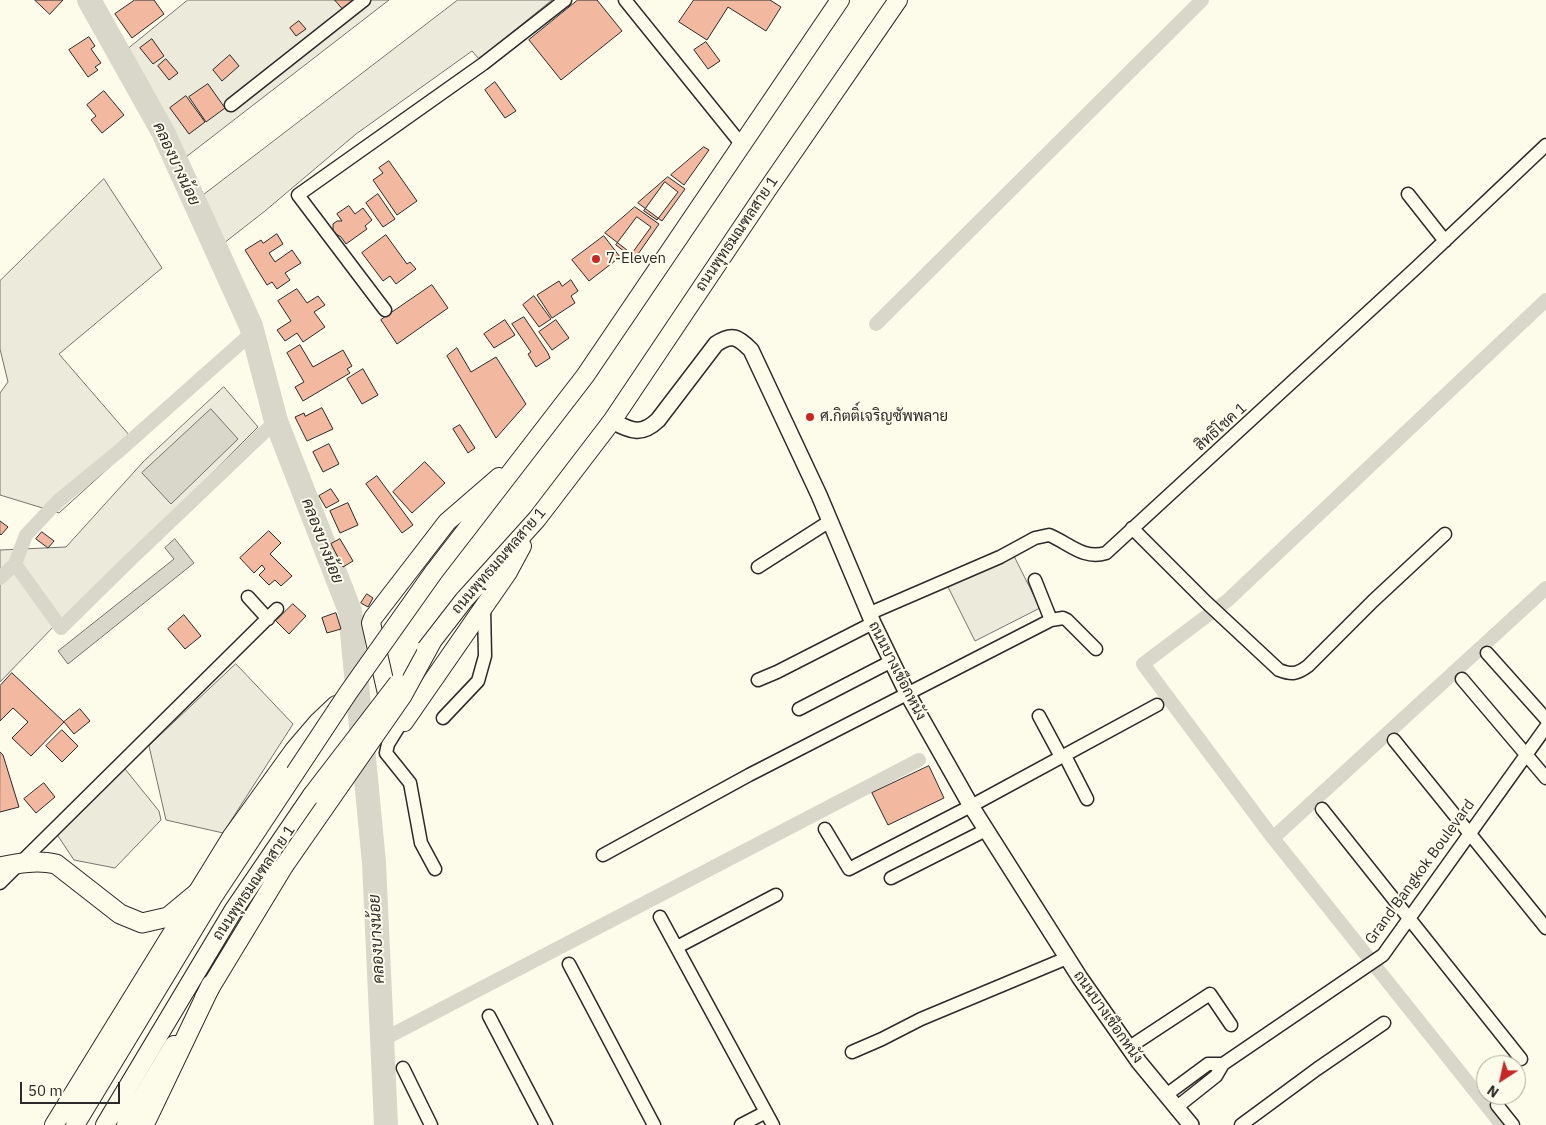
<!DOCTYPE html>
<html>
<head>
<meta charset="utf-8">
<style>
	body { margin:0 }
	#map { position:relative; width:1546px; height:1125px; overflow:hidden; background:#fdfbea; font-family:"IBM Plex Sans",sans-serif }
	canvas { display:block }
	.north { position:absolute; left:1476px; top:1055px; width:50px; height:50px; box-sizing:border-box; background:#fdfbea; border:1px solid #a9a89e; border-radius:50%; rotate:215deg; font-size:14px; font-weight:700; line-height:20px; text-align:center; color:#2b2b2b }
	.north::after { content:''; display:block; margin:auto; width:18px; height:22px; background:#c62828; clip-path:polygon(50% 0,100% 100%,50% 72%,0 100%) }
	.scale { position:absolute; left:20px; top:1082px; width:100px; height:22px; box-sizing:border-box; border:2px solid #2b2b2b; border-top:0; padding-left:6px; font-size:15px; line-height:18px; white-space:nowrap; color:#2b2b2b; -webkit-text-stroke:4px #fdfbea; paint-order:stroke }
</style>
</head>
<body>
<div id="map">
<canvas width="1546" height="1125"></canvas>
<div class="north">N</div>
<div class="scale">50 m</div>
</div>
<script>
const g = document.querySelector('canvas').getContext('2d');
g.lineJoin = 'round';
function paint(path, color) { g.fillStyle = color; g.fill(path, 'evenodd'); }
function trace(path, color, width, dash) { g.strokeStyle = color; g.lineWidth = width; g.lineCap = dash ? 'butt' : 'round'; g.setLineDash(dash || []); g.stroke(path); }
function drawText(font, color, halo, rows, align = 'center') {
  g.font = font + ' "IBM Plex Sans",Sarabun,sans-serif'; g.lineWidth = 4; g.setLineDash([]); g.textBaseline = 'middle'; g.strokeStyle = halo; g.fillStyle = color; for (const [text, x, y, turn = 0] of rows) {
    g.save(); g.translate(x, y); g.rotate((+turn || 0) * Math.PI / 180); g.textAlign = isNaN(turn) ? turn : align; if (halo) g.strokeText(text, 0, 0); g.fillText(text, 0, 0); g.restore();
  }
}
const green = new Path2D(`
	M188,0H389L186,157L128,49Z
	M458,0H552L479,59L472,51L356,134L265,211L224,243L201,197Z
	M104,179L162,268L59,354L136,443L59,513L0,495V393L8,382L0,349V281Z
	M224,387L258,427L138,547L57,623L0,682V550L66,547L144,461Z
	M1010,548L1040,608L975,641L945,581Z
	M236,664L293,724L223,833L166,820L149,746Z
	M125,769L159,811L161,820L115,868L74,860L56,833Z`);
const water = new Path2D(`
	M211,409L238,439L171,504L142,473Z
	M175,539L194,563L68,664L58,651L174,559L165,548Z`);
const canal = new Path2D(`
	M876,324L1202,0
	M15,564L26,535L58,501L119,451L253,332
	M0,578L15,564L61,628L129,561L276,421
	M1273,838L1546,588
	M382,1040L919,760
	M1502,1125L1273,838L1143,664L1228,600L1546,300`);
const river = new Path2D(`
	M89,0L163,132L251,326L276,421L350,611L374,863L386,1125`);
const building = new Path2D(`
	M35,0H63L50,14Z
	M135,0H154L164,14L132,38L115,14Z
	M335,0H353V1L343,9Z
	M578,0H597L622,31L561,80L529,40Z
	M694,0H770L781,7L766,31L728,7L707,40L679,22Z
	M299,21L306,29L296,36L290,28Z
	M89,37L95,46L91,49L101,63L95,67L98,70L88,77L69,50Z
	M152,39L164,56L153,64L140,48Z
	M706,42L720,61L708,69L694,50Z
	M230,55L239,66L222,81L213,70Z
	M166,59L178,73L169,80L158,66Z
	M495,82L516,111L505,118L485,90Z
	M208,84L225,108L206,122L189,97Z
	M104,91L124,115L102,133L91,120L96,116L87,105Z
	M186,96L205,122L189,134L170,108Z
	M704,147L709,150L684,185L671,175Z
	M389,161L417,201L397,215L373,180L383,173L379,168Z
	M668,177L685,189L662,221L638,203Z
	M665,182L678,192L657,220L644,211Z
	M378,194L395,219L383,227L366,203Z
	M349,206L355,214L363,208L372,220L365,226L367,229L346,244L341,237L336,234L333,230V224L337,221H342L337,214Z
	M635,207L659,224L636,257L605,233Z
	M637,217L651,227L630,256L616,245Z
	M277,234L283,244L269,253L275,262L292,250L301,263L285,273L290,280L277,289L272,282L267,285L245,250L261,240L263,243Z
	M386,235L407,264L410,262L416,269L396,284L390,276L383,281L362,253Z
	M604,236L620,257L589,281L572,260Z
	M571,280L578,291L571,296L575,303L552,318L537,295L559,281L562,286Z
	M432,285L448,308L397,344L381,320Z
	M297,289L307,303L318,296L325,305L314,312L325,327L303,342L297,333L285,341L277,330L291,321L278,301Z
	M534,296L551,319L539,327L523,305Z
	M524,317L548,353L550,358L536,367L528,354L531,352L512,324Z
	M505,320L515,335L494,348L484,334Z
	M556,320L569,338L552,350L539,332Z
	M300,345L313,367L343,350L352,366L347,369L350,373L303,401L295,387L304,382L287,353Z
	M457,348L471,372L496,357L526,404L496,438L447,356Z
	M363,369L378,395L362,404L347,379Z
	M322,408L333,429L307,441L295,417L304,413L305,416Z
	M460,425L475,448L468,453L453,429Z
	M329,444L339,464L323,472L313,452Z
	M425,462L445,483L412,513L393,492Z
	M377,476L413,525L402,533L366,484Z
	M331,489L339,501L326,508L319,496Z
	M348,503L358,525L340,533L330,511Z
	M0,521L8,527L1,535L0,534Z
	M269,531L281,543L270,554L292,576L281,586L275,580L269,585L259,575L265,569L262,565L254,573L240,558Z
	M42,532L54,541L48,548L36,539Z
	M340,539L353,561L343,567L331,544Z
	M367,594L373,598L368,607L361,603Z
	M293,604L306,616L289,634L276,621Z
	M336,613L341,629L327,633L322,618Z
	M184,615L201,636L185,649L168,629Z
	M12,673L64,722L31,756L12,738L28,722L13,708L0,721V686Z
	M80,709L90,721L74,734L64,722Z
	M62,730L78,746L62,762L46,746Z
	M0,752L3,755L19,807L0,812Z
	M929,766L944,798L888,825L872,793Z
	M44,783L55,797L36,813L24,799Z`);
const minor = new Path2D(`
	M625,0L742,145
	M231,105L364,0
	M1408,194L1445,241
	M385,310L298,195L483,64L565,0
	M1132,528L1206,602L1279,670C1292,675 1297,674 1308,666L1373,601L1445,534
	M758,567L830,521
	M1035,580L1051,620L1063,618L1067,620L1096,649
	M248,597L268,619
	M868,614L1000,557L1035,538L1049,535C1069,543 1083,560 1106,553L1416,268L1546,145
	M1487,653L1546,719
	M1462,679L1546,778
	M758,680L777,672L873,623
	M799,709L892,661
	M1039,716L1061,757
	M443,718L478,681L485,656L484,607
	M401,723L388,744L386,753L410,783L421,843L435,869
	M1394,740L1546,928
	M1065,756L1087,799
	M1322,809L1521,1059
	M825,829L849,869L971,806L1157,705
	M603,855L749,775L1051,620
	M891,878L986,830
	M0,883L277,609
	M660,917L773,1125
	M677,947L776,895
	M569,964L654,1125
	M489,1016L546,1125
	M1128,1048L1210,994L1231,1025
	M852,1052L882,1039L921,1019L1067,958
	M1223,1064L1383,955L1546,727
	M403,1068L431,1125
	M1166,1095L1208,1064H1223L1216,1076L1177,1107
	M1497,1105L1513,1125
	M741,1125L766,1112
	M1241,1125L1317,1069L1384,1023`);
const tertiary = new Path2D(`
	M612,421C632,431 641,436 658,420L716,344C732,333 738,337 751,350L819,495L873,623L907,693L971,806L1080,978L1139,1062L1191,1125`);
const secondary = new Path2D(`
	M499,477L447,522L373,618L371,623L393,720L396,722H404L508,572L522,546
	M433,573L585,376L840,0
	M464,600L537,519L612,421L767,190L898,0
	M204,998L284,866
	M54,1125L232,836L294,750L318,722L336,705
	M75,1125L213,897L295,773
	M105,1125L233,911L312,795
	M126,1125L174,1045`);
const primary = new Path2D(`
	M0,867C19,863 37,860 56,864L120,914L142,923L168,917L197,893
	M144,1125L211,985`);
const secondaryBridge = new Path2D(`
	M426,649L464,600
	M295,773L348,693L433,573
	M312,795L398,683
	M284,866L403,695L433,640`);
const markers = [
	[596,259,5,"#c62828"],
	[810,417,5,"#c62828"]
];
const streetNames = [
	["ถนนพุทธมณฑลสาย 1",737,234,-56],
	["สิทธิโชค 1",1221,427,-42],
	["ถนนพุทธมณฑลสาย 1",499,561,-49],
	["ถนนบางเชือกหนัง",897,671,63],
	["Grand Bangkok Boulevard",1420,872,-54],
	["ถนนพุทธมณฑลสาย 1",254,883,-56],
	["ถนนบางเชือกหนัง",1108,1017,55]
];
const poiNames = [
	["7-Eleven",606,259],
	["ศ.กิตติ์เจริญซัพพลาย",820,417]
];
const waterNames = [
	["คลองบางน้อย",176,164,65],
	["คลองบางน้อย",322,541,69],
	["คลองบางน้อย",377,939,-93]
];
paint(green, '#ecebdb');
trace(green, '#74746e', 1);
paint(water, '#d8d7c9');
trace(water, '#74746e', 1);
trace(canal, '#d8d7c9', 14);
trace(river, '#d8d7c9', 24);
paint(building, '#f2b8a0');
trace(building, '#2b2b2b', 1);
trace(minor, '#2b2b2b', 15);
trace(tertiary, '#2b2b2b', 18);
trace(secondary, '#2b2b2b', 20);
trace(primary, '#2b2b2b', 21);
trace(minor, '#fdfbea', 12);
trace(tertiary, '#fdfbea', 15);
trace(secondary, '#fdfbea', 18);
trace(primary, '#fdfbea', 19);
trace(secondaryBridge, '#2b2b2b', 20, []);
trace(secondaryBridge, '#fdfbea', 18);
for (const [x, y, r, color] of markers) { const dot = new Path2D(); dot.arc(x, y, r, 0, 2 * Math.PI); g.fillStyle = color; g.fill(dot); trace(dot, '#fdfbea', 2); }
drawText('15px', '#2b2b2b', '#fdfbea', streetNames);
drawText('15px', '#2b2b2b', '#fdfbea', poiNames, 'left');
drawText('italic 16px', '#2b2b2b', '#fdfbea', waterNames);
</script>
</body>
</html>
